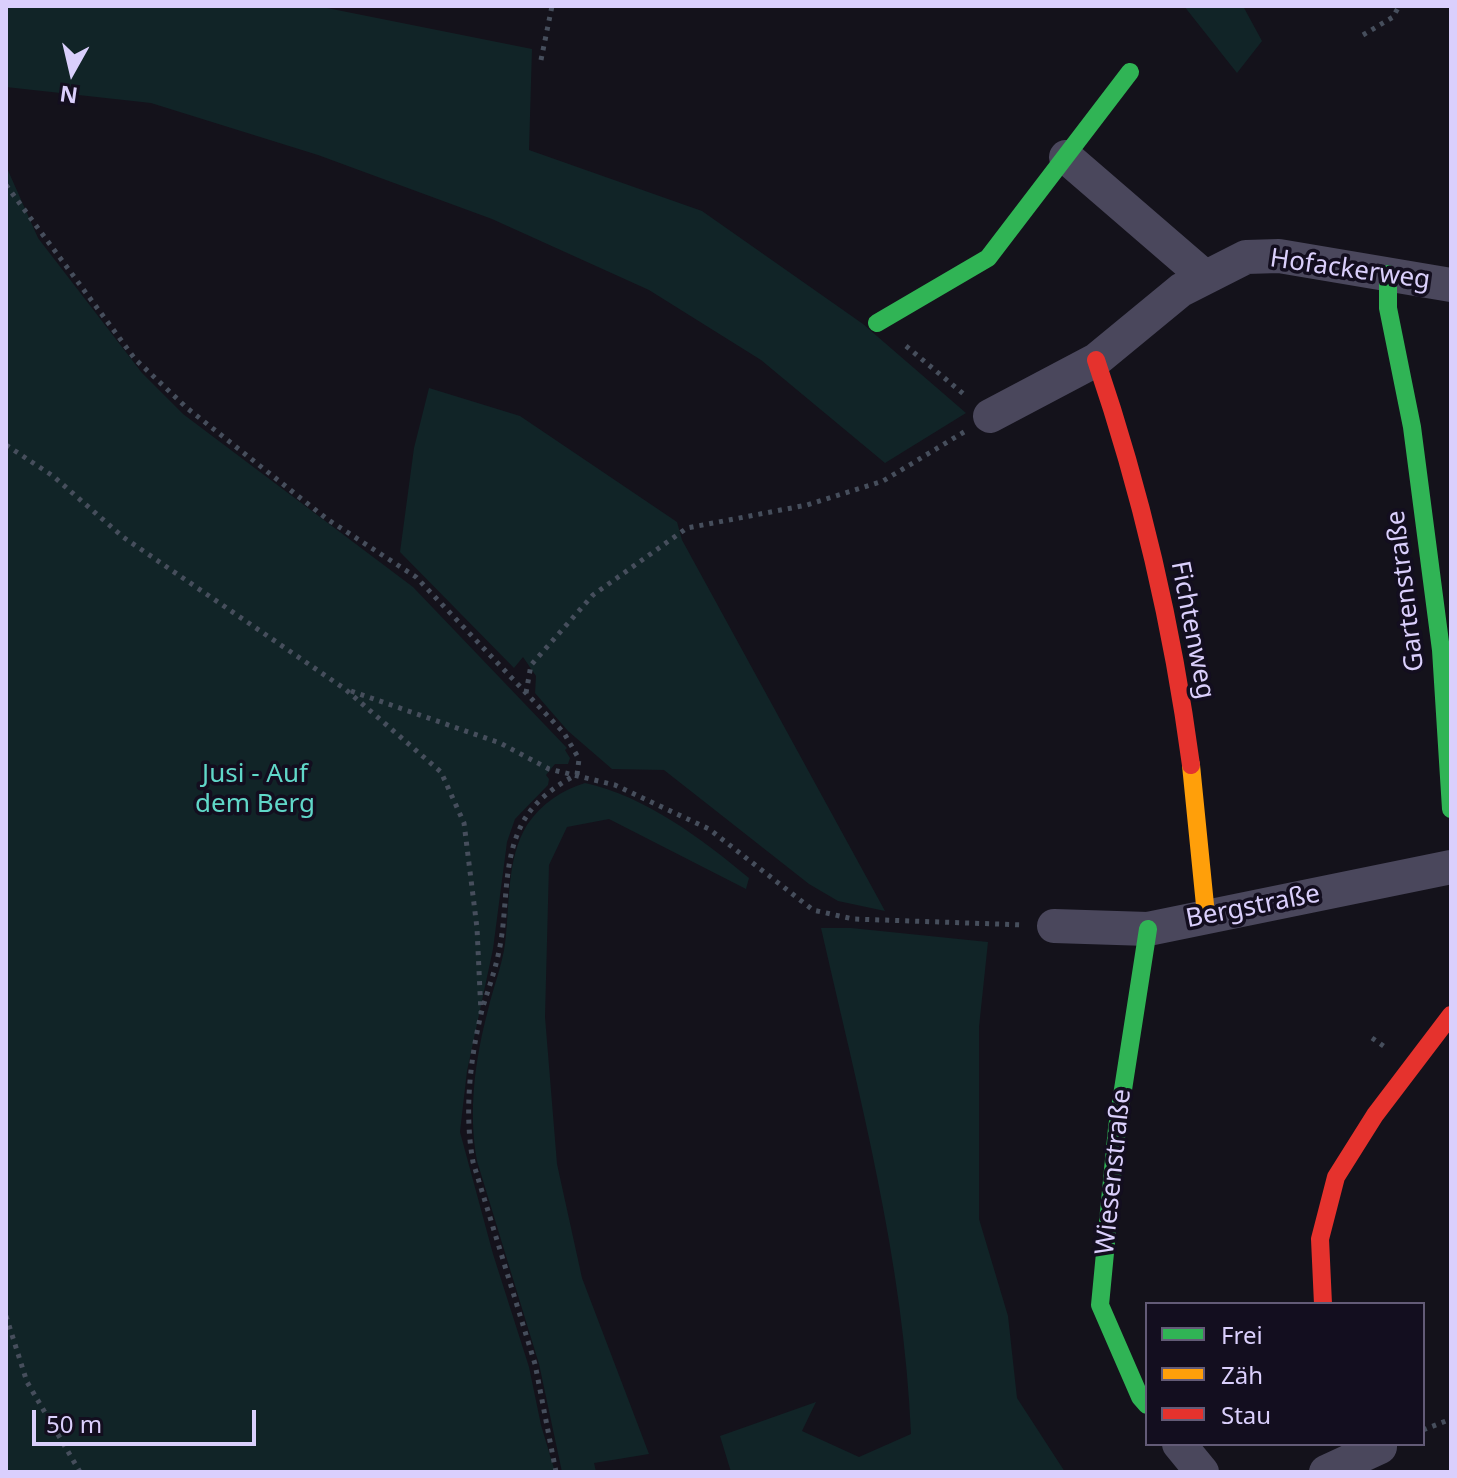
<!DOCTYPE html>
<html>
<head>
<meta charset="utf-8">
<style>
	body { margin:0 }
	#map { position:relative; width:1457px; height:1478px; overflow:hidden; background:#14121b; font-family:"Noto Sans",sans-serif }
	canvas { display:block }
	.frame { position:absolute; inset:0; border:8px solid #dacffc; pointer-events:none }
	.legend { position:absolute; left:1145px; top:1302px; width:280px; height:144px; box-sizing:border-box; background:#130e1f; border:2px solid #635b77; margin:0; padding:10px 14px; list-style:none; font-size:24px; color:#dacffc }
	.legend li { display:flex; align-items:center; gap:16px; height:40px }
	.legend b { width:40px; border:2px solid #635b77 }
	.north { position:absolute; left:32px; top:32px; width:80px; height:80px; -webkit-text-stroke:6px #130e1f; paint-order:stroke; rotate:188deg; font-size:22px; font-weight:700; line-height:32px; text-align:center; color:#dacffc }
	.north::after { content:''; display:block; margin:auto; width:28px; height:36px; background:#dacffc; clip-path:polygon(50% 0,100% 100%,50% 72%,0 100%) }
	.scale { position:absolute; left:32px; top:1410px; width:224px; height:36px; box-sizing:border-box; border:4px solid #dacffc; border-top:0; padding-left:10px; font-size:24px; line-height:28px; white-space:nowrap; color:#dacffc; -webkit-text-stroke:6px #130e1f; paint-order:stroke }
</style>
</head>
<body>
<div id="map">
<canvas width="1457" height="1478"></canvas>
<div class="frame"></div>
<ul class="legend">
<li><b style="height:10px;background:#30b455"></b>Frei</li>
<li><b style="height:10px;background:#ff9f0a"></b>Zäh</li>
<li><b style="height:10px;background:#e5322d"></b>Stau</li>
</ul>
<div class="north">N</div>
<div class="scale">50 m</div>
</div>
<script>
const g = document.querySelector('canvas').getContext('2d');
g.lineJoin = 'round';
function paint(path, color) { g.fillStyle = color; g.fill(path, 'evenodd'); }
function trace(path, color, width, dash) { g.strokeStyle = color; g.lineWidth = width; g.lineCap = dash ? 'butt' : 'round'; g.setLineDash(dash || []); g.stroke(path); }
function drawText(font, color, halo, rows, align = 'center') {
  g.font = font + ' "Noto Sans",sans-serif'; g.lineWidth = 7; g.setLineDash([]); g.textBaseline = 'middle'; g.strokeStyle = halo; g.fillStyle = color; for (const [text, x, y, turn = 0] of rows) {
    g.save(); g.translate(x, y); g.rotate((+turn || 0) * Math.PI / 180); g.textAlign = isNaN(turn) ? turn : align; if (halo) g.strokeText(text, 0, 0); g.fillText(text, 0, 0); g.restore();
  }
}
const green = new Path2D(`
	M6,6H317L532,49L529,150L702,211L863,324L966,413L885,463L761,360L649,290L492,219L318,155L151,103L6,87Z
	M1184,6H1243L1262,41L1237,73Z
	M6,166L38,238L142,373L183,414L413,587L567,748L565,750L570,758L568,764H555L546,775L549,779L548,785L515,819L507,842L493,949L467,1071L460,1132L493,1254L529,1367L541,1425L555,1472H6Z
	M429,388L520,416L677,522L682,540L885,911L838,901L809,884L664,770L612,769L568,731L535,693L536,676L523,657L514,668L400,552L414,448Z
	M585,783C645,796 702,839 749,878L746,889L609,819L567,827L549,865L545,1017L557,1164L582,1278L649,1454L594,1463L596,1472H562L539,1364L477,1161C468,1111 475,1059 488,1010C493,988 502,966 505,944C510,906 506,859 527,825C541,804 562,790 585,783Z
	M821,928H851L988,942L979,1027V1219L1008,1316L1017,1398L1065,1472H731L720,1436L816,1402L802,1431L859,1457L911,1434C904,1262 859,1095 821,928Z`);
const path = new Path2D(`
	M1363,35L1393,17L1399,6
	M541,60L552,6
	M6,185L135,359L187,408L327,519L416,577L564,733L579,759L577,775
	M906,346L966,396
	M6,445L53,476L123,537L345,689L441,772L464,823L477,928L481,1013
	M351,691L500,743L549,769L615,785L709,829L813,910L853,919L1025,925
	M526,693L531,665L593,595L687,528L807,505L883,481L964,432
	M1372,1038L1385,1047
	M6,1316L27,1382L80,1472
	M1423,1430L1451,1419
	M556,1472L535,1364L473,1162C464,1112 470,1059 482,1010C488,990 495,971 499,951C508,910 502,862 522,824C533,802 555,786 576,775`);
const street = new Path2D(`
	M1066,157L1205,277
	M990,416L1096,360L1181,290L1246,257L1279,256L1451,285
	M1054,926L1148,929L1451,867
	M1179,1444L1202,1472
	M1326,1472L1380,1447`);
const fast = new Path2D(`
	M1388,274V308L1412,427L1441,650L1451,809
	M877,323L988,258L1130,72
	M1147,1405L1140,1397L1100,1305L1117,1128L1148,929`);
const slow = new Path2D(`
	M1191,765L1206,915`);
const jam = new Path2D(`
	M1096,360C1140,489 1173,630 1191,765
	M1323,1304L1320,1239L1336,1177L1375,1115L1451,1015`);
const streetNames = [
	["Hofackerweg",1350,270,8],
	["Gartenstraße",1406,591,-97],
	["Fichtenweg",1192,630,79],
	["Bergstraße",1253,907,-11],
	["Wiesenstraße",1114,1172,-84]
];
const parkNames = [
	["Jusi - Auf",255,775],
	["dem Berg",255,805]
];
paint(green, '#112427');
trace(path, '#464e5c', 5, [4, 6]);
trace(street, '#4a475c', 34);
trace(fast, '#30b455', 18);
trace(slow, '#ff9f0a', 18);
trace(jam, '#e5322d', 18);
drawText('26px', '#dacffc', '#130e1f', streetNames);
drawText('26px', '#60d7c8', '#130e1f', parkNames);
</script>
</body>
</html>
